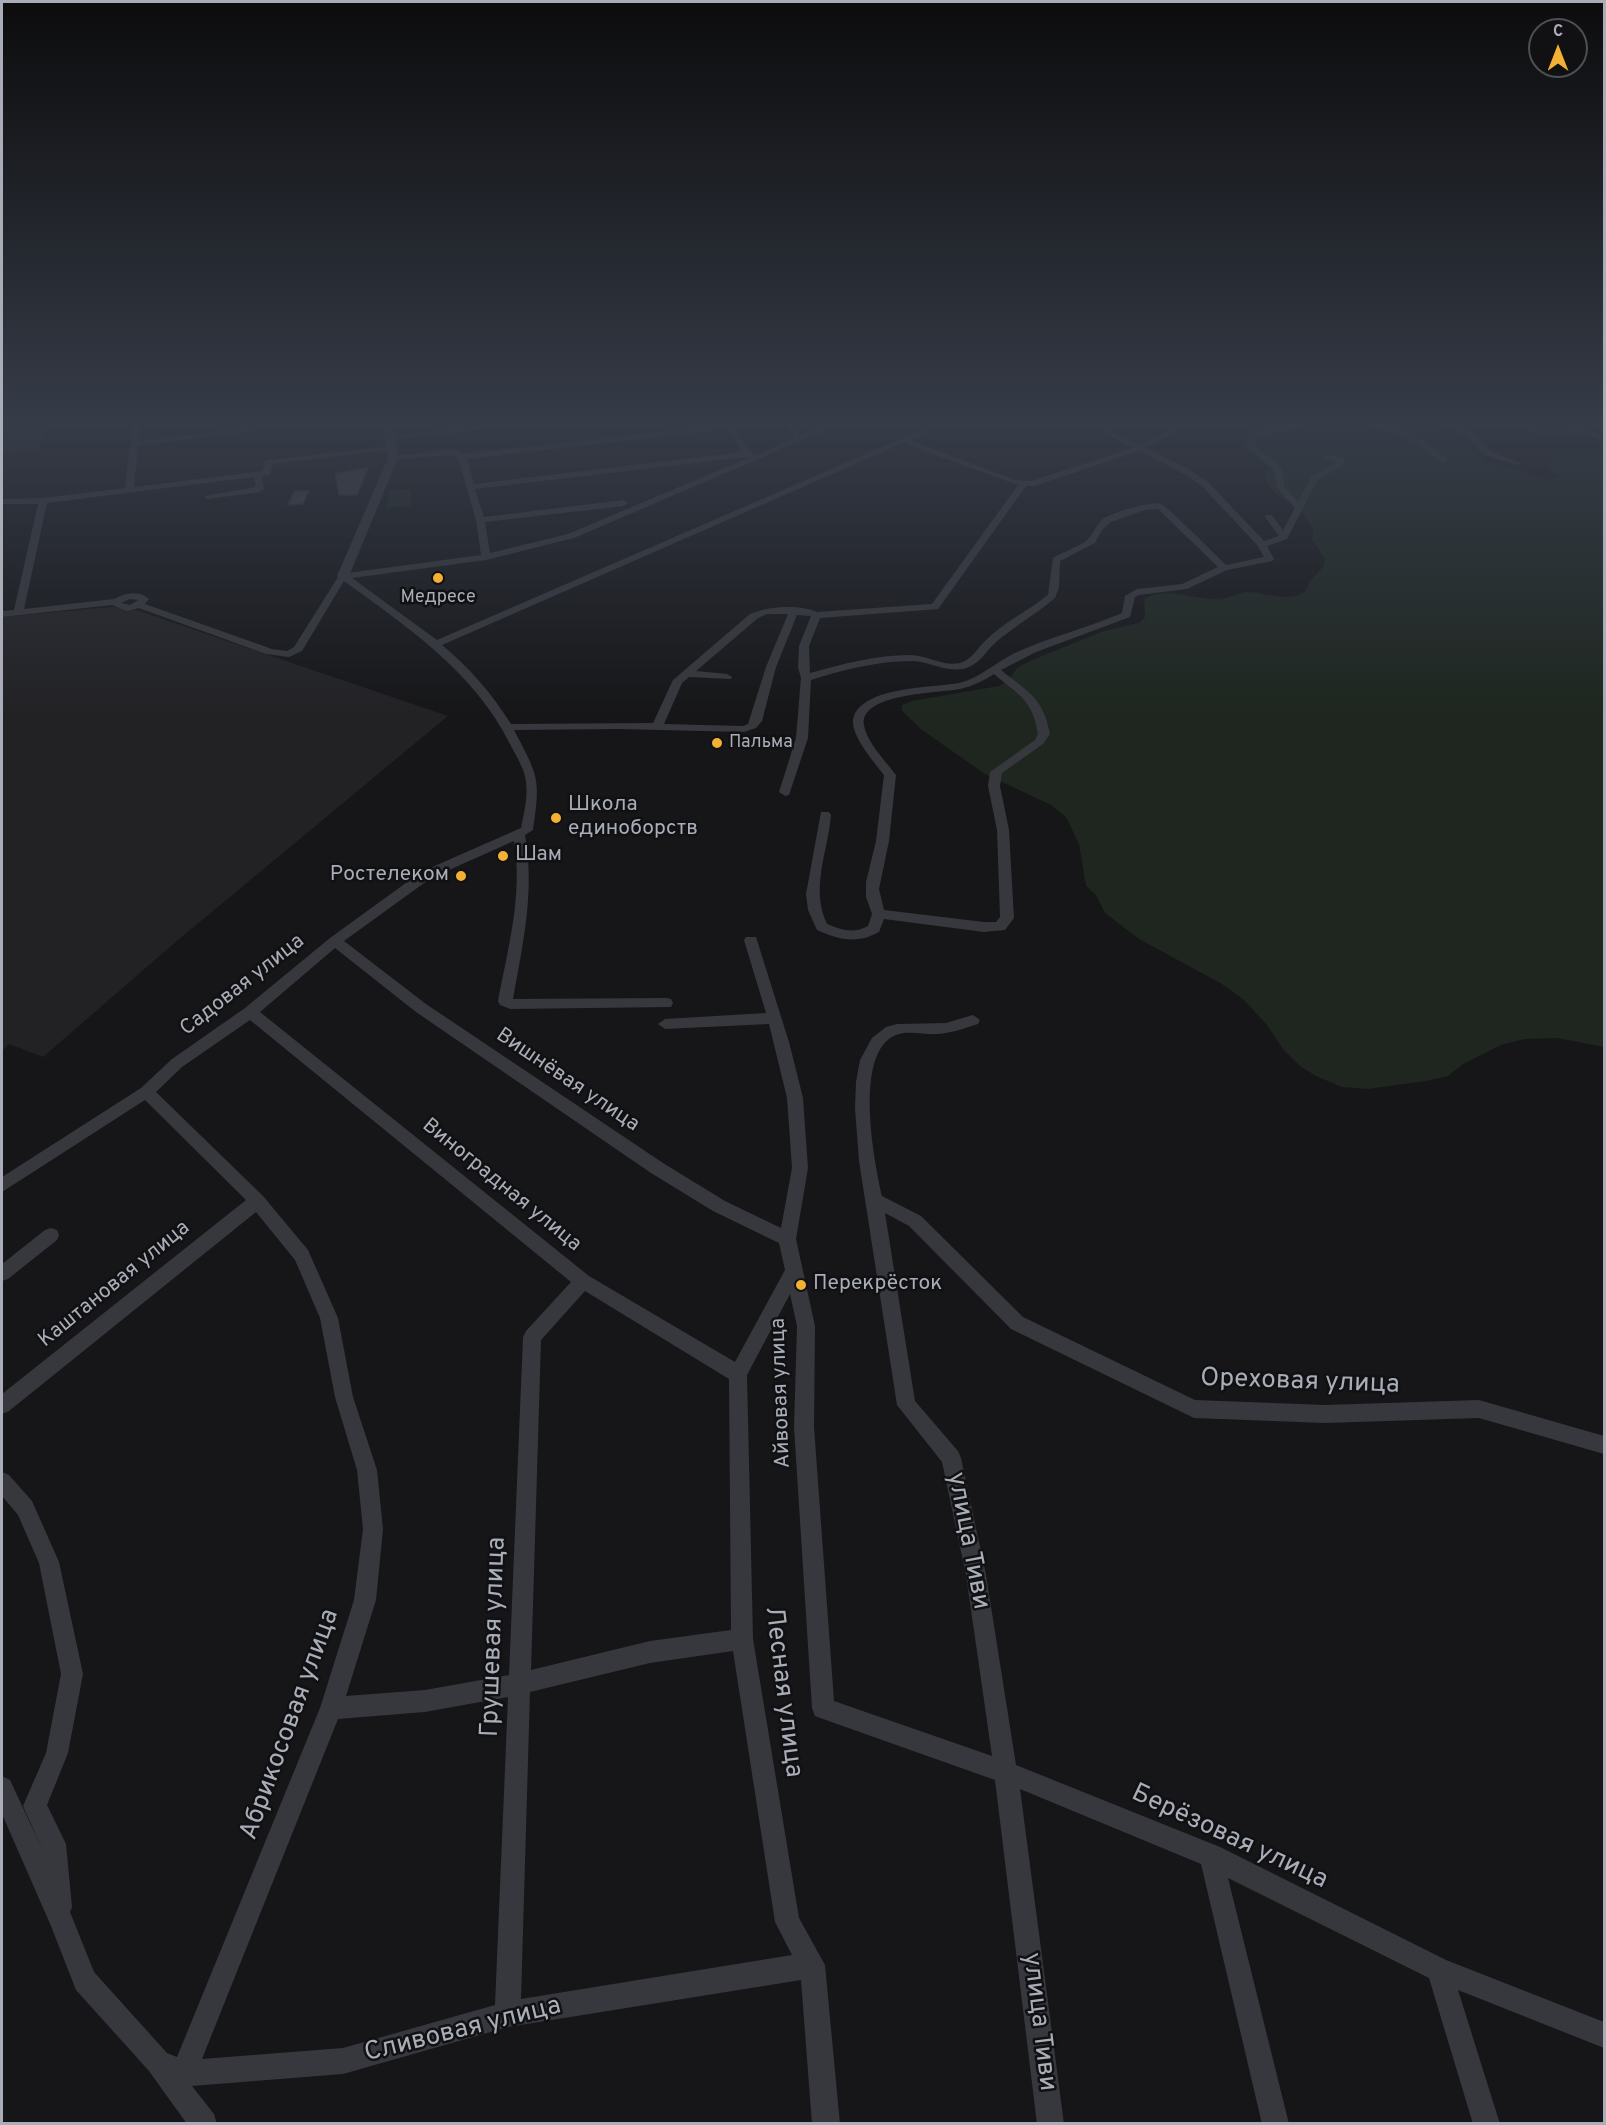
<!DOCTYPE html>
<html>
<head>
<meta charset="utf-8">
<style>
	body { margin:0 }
	#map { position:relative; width:1606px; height:2125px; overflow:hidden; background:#161618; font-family:Overpass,sans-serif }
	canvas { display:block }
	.frame { position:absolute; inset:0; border:3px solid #a8adb8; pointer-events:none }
	.north { position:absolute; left:1528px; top:18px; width:60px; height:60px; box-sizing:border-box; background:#111113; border:2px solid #4d4f55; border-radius:50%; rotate:0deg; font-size:16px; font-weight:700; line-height:24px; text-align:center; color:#a8adb8 }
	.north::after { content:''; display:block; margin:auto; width:21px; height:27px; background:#f2b134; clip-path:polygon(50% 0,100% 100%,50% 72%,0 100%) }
</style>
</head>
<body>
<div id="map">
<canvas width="1606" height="2125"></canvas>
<div class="frame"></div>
<div class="north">С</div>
</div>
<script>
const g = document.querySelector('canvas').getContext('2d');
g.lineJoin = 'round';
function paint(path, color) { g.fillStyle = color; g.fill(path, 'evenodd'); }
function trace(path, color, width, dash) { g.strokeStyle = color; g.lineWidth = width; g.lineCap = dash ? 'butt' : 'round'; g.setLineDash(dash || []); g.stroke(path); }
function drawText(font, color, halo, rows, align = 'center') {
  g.font = font + ' Overpass,sans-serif'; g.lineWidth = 5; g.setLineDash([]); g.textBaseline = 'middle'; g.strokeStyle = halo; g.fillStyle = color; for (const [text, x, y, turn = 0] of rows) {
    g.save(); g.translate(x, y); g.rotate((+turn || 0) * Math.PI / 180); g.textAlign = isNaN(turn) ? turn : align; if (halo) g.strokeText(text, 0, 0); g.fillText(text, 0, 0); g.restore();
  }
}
const built = new Path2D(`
	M18,421H51L38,451L2,454V422Z
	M124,606L448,716L178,940L43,1057L9,1044L2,1051V617Z`);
const green = new Path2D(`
	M1261,421H1416L1440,429L1471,448L1486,464L1510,467L1546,481L1557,477L1547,467L1556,455L1604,458V1047L1557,1038L1525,1039L1501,1045L1463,1064L1448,1076L1426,1081L1368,1089L1342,1087L1316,1076L1300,1066L1283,1049L1267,1025L1244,1000L1222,984L1139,939L1105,913L1096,895L1086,886L1079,844L1066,817L1051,805L985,774L922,730L902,711V705L912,701L999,686L1007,681L1017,668L1032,660L1104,631L1139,623L1145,617L1144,599C1168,585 1196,601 1221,599C1231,598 1238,592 1248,592C1266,593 1290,603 1306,591L1309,582L1323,567L1325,559L1312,540L1313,529L1300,510L1275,493L1267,483L1264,473L1271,469C1258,458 1242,452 1241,433Z
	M411,489V506L386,508L390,490Z`);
const building = new Path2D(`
	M368,468L357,495H339L335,473Z
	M294,491H309L303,504L288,505Z`);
const minor = new Path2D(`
	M133,421H141L139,441L307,421H328L138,446L134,487L263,471L264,462L268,460L391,446L395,448L391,450L272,464L270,475L262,476L264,489L260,492L208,499L204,496L256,487L254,477L47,503L24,609L114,599C125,593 139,590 149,599L145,604L272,649L287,651L294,647L340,574L481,555L476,520L458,458L452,455L390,460L389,458L393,456L453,450L463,454L724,425L721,421H729L731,424L787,421L801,436L837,421H847L574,538L486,560L352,578L437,640L942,421H952L910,440L1015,480L1031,481L1132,448L1103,433V428L1119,421H1128L1110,432L1139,445L1186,421H1195L1145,448L1187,468L1208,482L1264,541L1279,536L1265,517L1266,515H1272L1283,530L1295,508L1277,488L1274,470L1246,446L1250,436C1279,422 1346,415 1377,422C1403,428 1426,440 1446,458V462H1440C1401,425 1362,421 1310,426C1291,428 1274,431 1256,439L1254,445L1281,467L1285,487L1298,502L1311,477L1337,462L1323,457V453L1343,458L1346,463L1317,481L1287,539L1267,546L1274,559L1272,561L1227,570L1187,589L1139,595L1135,597L1130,617L1036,652L1001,670C1028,692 1043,697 1050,734L1043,744L1002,773L1000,786L1009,830L1014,918L1005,930L984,932L884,919L879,932C857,944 839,940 817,930L808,910L806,894L821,812H829L831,815C828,852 810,888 827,924C841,930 854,934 868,926L872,914L866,897V882L876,841L884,775C875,763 847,732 854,716C866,686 932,688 959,683C980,678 996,662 1015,653C1050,637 1087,628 1122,613L1125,596L1137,589L1182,584L1218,567L1158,509L1145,510L1111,522L1102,530L1095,543L1060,561L1059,587L1055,598C1036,614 1015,626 996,642C987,650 981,662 969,667C949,675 931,661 911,661C877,661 843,670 811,680L808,738L789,795L785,796L779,792L796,738L801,678L798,667L799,646L811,616L797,615L776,667L762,721L756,728L744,732L619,729L514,730C538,776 541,778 533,830L525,835C535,891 523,944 513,999L666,998L671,999L673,1003L671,1007L510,1009L500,1005L498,1001C508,948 523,895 514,841L431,878L344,941L426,1004L663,1163L725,1201L781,1228L792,1168L787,1098L769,1024L665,1029L658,1024L665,1019L766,1013L744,940L746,937H756L789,1042L803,1098L808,1168L796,1239L815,1326L814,1427L834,1701L992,1756L966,1575L942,1462L897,1405L859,1161L855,1108L856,1082L860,1060L872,1038L886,1027L897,1024L946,1023L973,1015L980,1020L978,1024C965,1028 952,1033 938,1034C925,1035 908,1030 896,1035C853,1052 874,1161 882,1196L921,1216L1023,1317L1195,1400L1325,1405L1479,1400L1604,1436V1454L1479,1418L1325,1423L1194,1418L1011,1329L909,1226L885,1213L915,1401L958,1451L961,1458L986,1575L1016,1765L1220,1847L1446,1960L1604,2022V2048L1458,1990L1500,2124H1473L1429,1978L1228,1878L1289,2124H1262L1201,1864L1020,1789L1064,2124H1037L995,1780L823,1719L815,1716L812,1708L794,1427L797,1326L790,1294L747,1375L753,1639L799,1918L825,1965L840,2124H812L801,1980L508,2027L343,2074L192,2086L214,2114L217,2124H187L149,2071L76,1990L51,1926L2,1814V1776L10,1780L43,1851L23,1806L46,1753L61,1674L39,1563L18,1515L2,1496V1472L9,1475L32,1501L59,1562L83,1674L68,1753L47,1805L66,1844L72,1907L70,1912L94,1972L167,2053L177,2057L320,1708L354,1600L363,1529L357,1470L335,1397L320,1318L295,1260L256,1212L9,1411L2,1414V1394L246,1200L145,1100L2,1192V1177L141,1088L172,1059L245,1008L330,938L421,872L521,828C524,813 528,797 526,782C525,769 516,756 510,744C474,672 409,628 344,581L302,651L289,657L266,654L139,608L127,611L112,605L2,617V611L14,610L38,504H2V499L43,498L125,488ZM780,422L795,438L754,456L734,428ZM727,429L743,452L474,484L467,459ZM903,443L1018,485L932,604L817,612C799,604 769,606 750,614L673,680L653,723L511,724C492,694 469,667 442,645ZM1139,451L1181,472L1202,486L1258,546L1264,557L1226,565C1217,556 1167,506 1161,504C1149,501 1114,512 1103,519C1095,525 1093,536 1086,541C1076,548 1063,552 1053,558L1048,595C1028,611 1002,623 984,642C977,649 971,660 960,663C944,667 927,655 910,655C877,655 842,664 810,673L809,646L820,618L938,609L1026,486H1035ZM746,457L748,458L568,534L490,553L485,522L624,506L628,503L624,500L484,517L475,489ZM130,599L138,600L130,605L121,603ZM767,614H788L766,667L748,724L743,726L664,724L682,683L689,677L731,679L732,677L727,674L696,671L758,618ZM994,674C1020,696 1032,699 1038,734L1035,740L990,772L988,786L997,830L1000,917L996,922H984L884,910L879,889L889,841L896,775C885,760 867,743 864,725C859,693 940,693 960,689C973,686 983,681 994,674ZM335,948L416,1012L651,1173L713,1211L779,1243L785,1270L735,1362L589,1276L260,1012ZM250,1020L571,1282L526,1331L523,1337L509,1675L425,1690L346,1696L376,1600L383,1529L377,1470L353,1397L338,1318L308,1250L263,1196L156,1092L182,1067ZM585,1291L729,1379L731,1630L650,1641L531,1670L541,1340ZM733,1651L775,1922L792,1955L521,1999L530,1692L650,1663ZM508,1697L495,2005L343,2048L202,2059L338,1719L425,1712Z
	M519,421H541L537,423L389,440L385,438L389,436Z
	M1435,421H1445L1474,433L1490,451L1522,463L1518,465L1484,455L1468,437Z
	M1502,421H1513L1539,430L1572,429L1555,421H1565L1604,436V441L1583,433L1538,434Z
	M51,1228L57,1230L59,1235L57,1240L8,1279L2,1281V1264L45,1230Z`);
const tertiary = new Path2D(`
	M382,421H392L398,458L349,576L343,580L339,579L337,576L388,458Z`);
const markers = [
	[438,578,6,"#f2b134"],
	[717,743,6,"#f2b134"],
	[556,818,6,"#f2b134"],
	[503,856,6,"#f2b134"],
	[461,876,6,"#f2b134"],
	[801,1285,6,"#f2b134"]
];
const farPoinames = [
	["Медресе",438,598],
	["Пальма",729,743,"left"]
];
const poiNames = [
	["Школа",568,806],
	["единоборств",568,830],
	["Шам",515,856],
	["Ростелеком",449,876,"right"],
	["Перекрёсток",813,1285]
];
const streetNames = [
	["Садовая улица",243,986,-38],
	["Вишнёвая улица",567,1081,34],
	["Виноградная улица",501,1186,39],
	["Каштановая улица",115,1285,-39],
	["Айвовая улица",782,1393,-92]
];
const nearStreetnames = [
	["Ореховая улица",1300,1383,2],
	["улица Тиви",967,1541,79],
	["Грушевая улица",495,1637,-88],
	["Лесная улица",782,1692,83],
	["Абрикосовая улица",291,1725,-70],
	["Берёзовая улица",1229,1838,25],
	["улица Тиви",1038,2022,83],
	["Сливовая улица",463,2031,-14]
];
paint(built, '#222225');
paint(green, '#1e261f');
paint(building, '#404145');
trace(building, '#303034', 1.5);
paint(minor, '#37383d');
paint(tertiary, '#37383d');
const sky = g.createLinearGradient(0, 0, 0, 718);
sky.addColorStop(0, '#0c0c0d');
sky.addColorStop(0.59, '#363c48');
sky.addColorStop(1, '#363c4800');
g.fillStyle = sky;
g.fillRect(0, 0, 1606, 718);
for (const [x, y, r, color] of markers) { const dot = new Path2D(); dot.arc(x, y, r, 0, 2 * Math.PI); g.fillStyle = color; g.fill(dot); trace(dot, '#111113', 2); }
drawText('18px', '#a8adb8', '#111113', farPoinames);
drawText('21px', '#a8adb8', '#111113', poiNames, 'left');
drawText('21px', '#a8adb8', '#111113', streetNames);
drawText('26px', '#a8adb8', '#111113', nearStreetnames);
</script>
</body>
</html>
